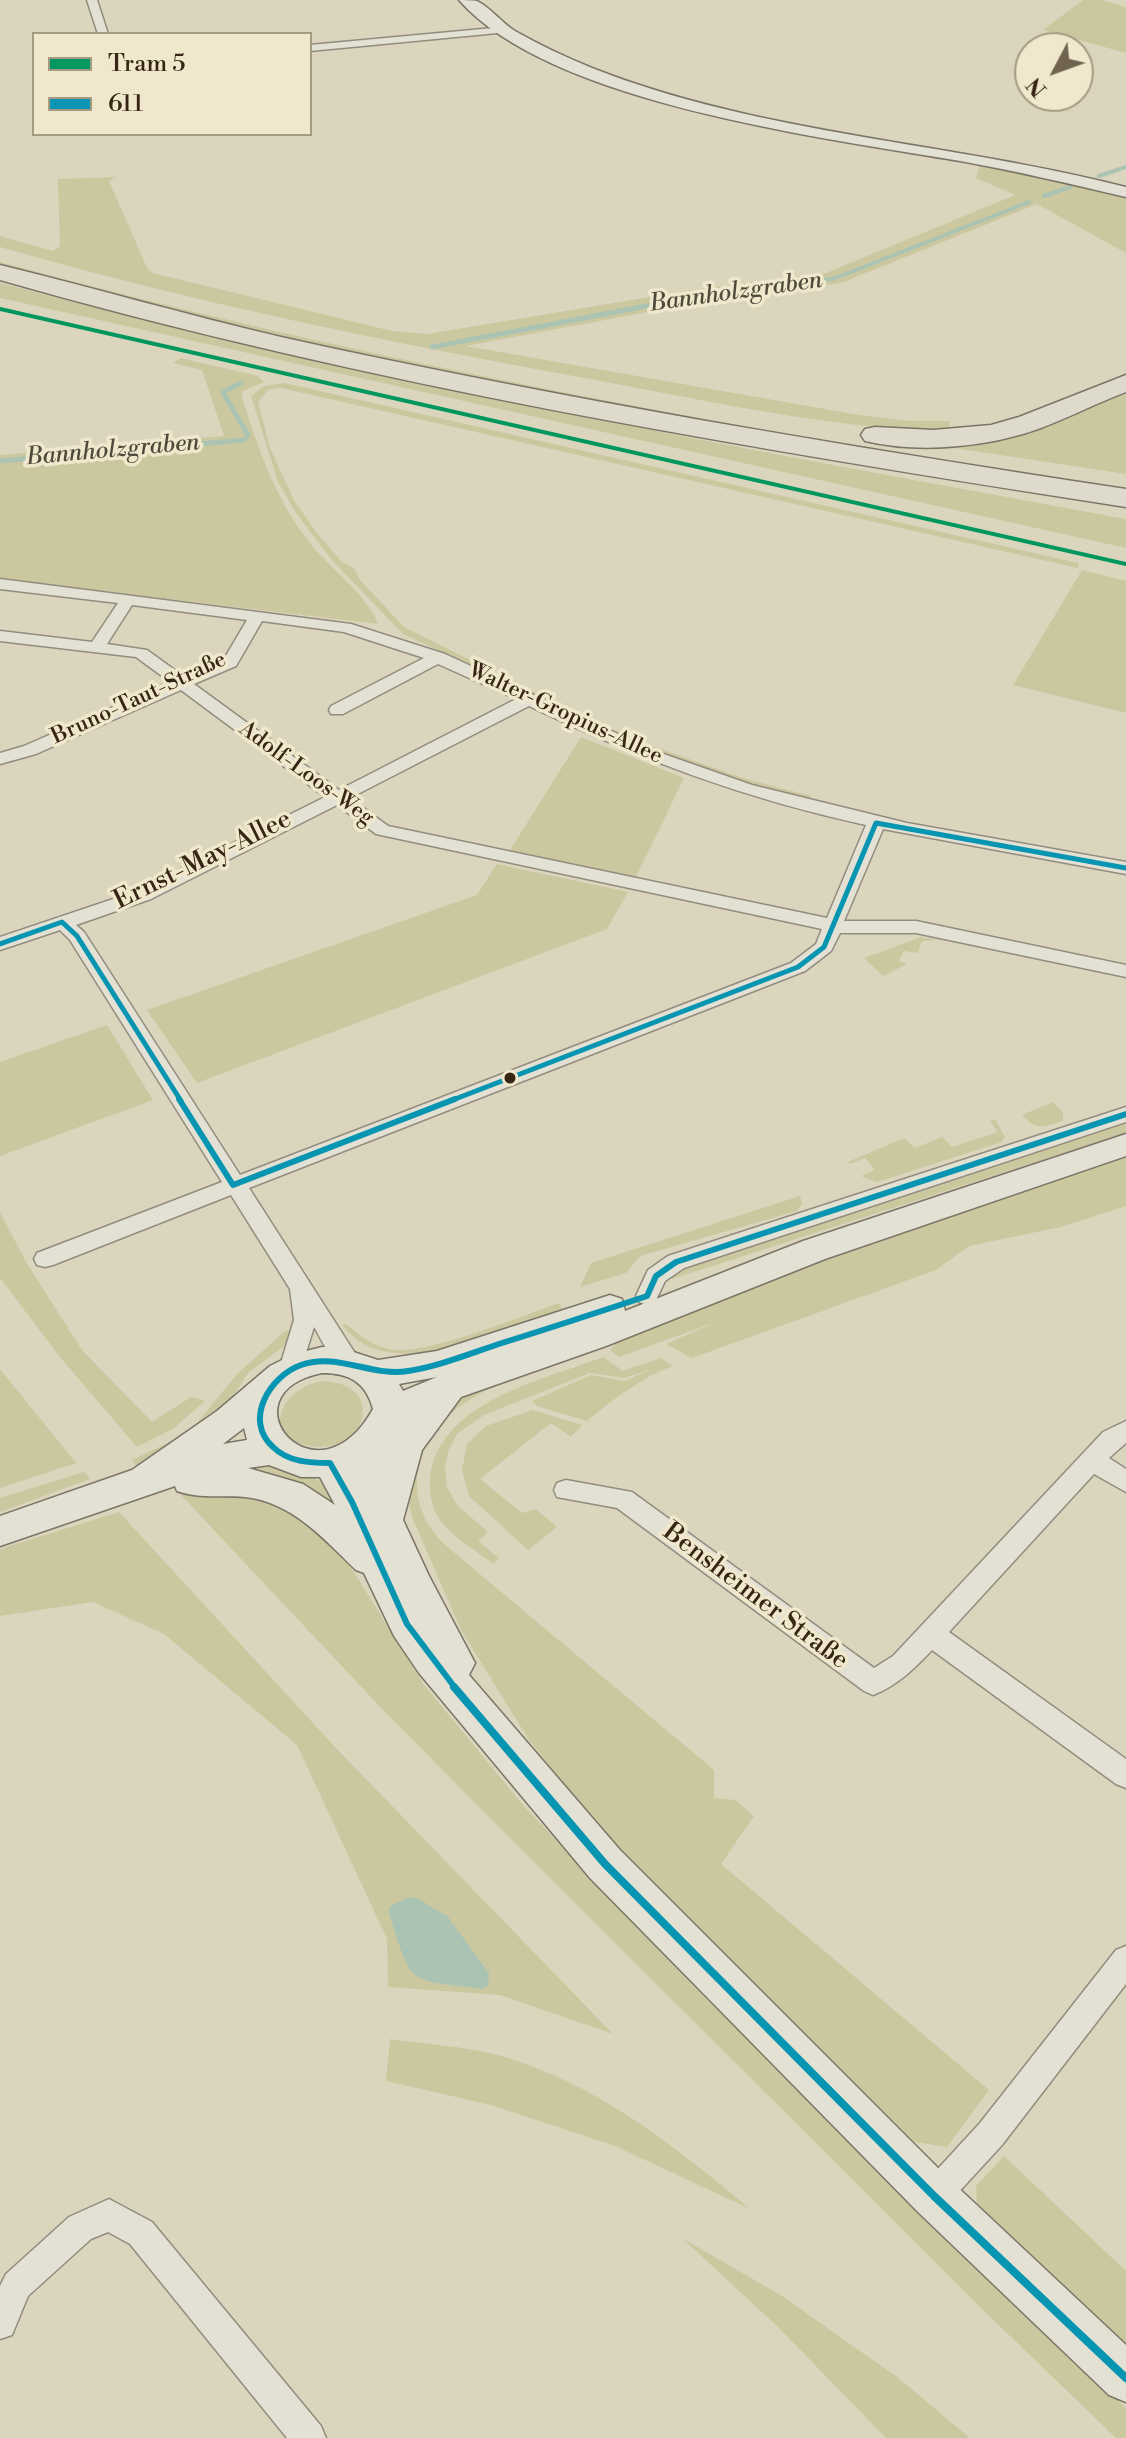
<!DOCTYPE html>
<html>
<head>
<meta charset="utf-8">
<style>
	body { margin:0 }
	#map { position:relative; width:1126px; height:2438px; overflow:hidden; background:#dbd5be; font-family:"Libre Bodoni",serif }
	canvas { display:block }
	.legend { position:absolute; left:32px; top:32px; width:280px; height:104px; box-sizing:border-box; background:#f0e8cc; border:2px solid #a69a83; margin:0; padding:10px 14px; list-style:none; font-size:24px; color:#372515 }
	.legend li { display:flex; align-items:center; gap:16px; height:40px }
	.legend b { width:40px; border:2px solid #a69a83 }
	.north { position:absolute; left:1014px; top:32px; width:80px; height:80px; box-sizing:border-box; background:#f0e8cc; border:2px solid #a69a83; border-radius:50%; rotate:229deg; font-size:22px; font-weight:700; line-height:32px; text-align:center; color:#372515 }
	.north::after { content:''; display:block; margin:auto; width:28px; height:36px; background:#706350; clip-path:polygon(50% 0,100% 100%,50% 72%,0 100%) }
</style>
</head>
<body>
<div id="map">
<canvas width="1126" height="2438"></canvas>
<ul class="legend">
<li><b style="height:10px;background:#00975f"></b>Tram 5</li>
<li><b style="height:10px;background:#0895b2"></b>611</li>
</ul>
<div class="north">N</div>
</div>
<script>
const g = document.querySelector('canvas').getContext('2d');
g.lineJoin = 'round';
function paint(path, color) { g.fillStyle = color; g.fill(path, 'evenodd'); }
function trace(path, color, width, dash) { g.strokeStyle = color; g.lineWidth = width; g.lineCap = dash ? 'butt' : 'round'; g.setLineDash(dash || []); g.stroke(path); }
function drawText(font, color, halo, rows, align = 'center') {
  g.font = font + ' "Libre Bodoni",serif'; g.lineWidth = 7; g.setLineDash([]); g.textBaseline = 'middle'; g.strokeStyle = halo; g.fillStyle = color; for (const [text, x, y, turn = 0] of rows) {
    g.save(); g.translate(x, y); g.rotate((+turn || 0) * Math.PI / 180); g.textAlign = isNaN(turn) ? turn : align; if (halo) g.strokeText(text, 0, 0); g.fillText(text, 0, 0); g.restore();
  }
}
const green = new Path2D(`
	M1083,0H1101L1126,7V53L1043,30Z
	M980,163L1126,197V253L1037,204L841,283L701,302L466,346L859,415L909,421H950L949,432C828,428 709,401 590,379C392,343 195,303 0,247V236L53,251L60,246L58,179L116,177L109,181L147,268L153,273L392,331L427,334L698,289L826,273L1015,195L976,178Z
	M0,262C370,362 747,432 1126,488V492C747,434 370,366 0,266Z
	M0,283C371,381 748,450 1126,519V548L0,298Z
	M181,358L258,376L264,382L243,391L242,397C258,448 274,495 306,538C328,568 364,590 378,624L0,579V455L224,436L202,370L173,363Z
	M285,383L1078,563V568L281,388L269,389L258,402L270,448L294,500L316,532L341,561L354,568L360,580L404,627L597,723L649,745L746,779L811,796L809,799L745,783L646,748L403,634L331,559L296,513L278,482L251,396L264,386Z
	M1126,388V474L908,441L948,442Z
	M1082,570L1126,581V713L1013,685Z
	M581,737L684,778L636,877L510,850Z
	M497,864L628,892L607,929L197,1083L147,1010L477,895Z
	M921,937L938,940L922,941L918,953L904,951L899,961L907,964L883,976L864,958Z
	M107,1025L153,1100L0,1156V1062Z
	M1053,1102L1063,1113V1121C1044,1127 1036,1131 1022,1115Z
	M995,1119L1005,1137L1002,1142L887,1179L877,1182L861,1176L875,1170L865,1158L850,1164L848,1162L904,1138L915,1148L942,1137L952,1147L998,1132L990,1121Z
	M1126,1122V1133L672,1279L668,1277L682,1268Z
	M1126,1157V1206L1061,1227L969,1246L936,1270L692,1358L666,1344L716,1322L619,1357L610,1350L615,1345L608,1340L780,1274Z
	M800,1196L802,1204L797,1211L640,1256L626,1273L580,1287L591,1263Z
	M0,1212L26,1262L82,1350L152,1422L191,1397L205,1401L173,1429L137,1447L60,1357L0,1278Z
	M559,1303L563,1310C504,1329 387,1389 342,1324H346C360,1336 372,1345 389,1349C425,1357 520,1316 559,1303Z
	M294,1329L283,1347L248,1373L226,1407L151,1461L137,1466L132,1460L176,1439L197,1423L237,1374L284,1332Z
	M586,1352C549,1367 505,1378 471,1399C416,1432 396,1496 444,1544L714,1770V1798L735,1800L754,1816L721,1864L989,2090L947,2147L915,2142L631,1862L576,1799L529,1740L461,1630L412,1517L407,1497L409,1471L444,1410L466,1393Z
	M603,1357L623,1371L660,1358L673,1366C640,1378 614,1399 587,1421L537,1406L532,1401L591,1375L625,1381L650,1370L625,1378L590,1373L484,1415L457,1434L448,1452L445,1469L447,1487L457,1505L488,1532L478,1541L499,1558L493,1564C477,1551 452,1537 440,1520C432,1509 429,1492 430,1479C437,1402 543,1380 603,1357Z
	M0,1369L76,1463L0,1488Z
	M322,1381C388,1383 367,1456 310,1446C261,1438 278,1389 322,1381Z
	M533,1410L582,1425L571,1437L551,1423L480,1479L522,1513L536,1509L557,1527L528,1550L469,1496L462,1470L467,1444L486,1426Z
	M250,1460L306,1474L325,1484L344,1513L221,1467Z
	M84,1472L90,1479L0,1512V1498Z
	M203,1491L274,1499L339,1548L424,1685L523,1805L704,1997L1126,2408V2438H1116L980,2307L497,1825L384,1711L181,1495Z
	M119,1512L335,1747L613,2034L500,1995L388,1987L387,1939L297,1745L164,1634L93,1602L0,1616V1549Z
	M390,2039C424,2044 461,2046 494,2054C592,2080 674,2145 750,2209L615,2146L491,2105L386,2081Z
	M1004,2156L1126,2271V2348L977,2207L976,2186Z
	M682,2238L782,2296L897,2377L970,2438H886L779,2328Z`);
const water = new Path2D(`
	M408,1897L419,1899L448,1917L489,1973L488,1986L482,1989C405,1979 413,1987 389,1914V1907Z`);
const streamFar1 = new Path2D(`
	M1099,176L1126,167
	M1044,196L1070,187
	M806,282L833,279L1029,202`);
const stream = new Path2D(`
	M432,347L710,294L822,280
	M0,461L244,440L248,435L223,392L241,383`);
const street = new Path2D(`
	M87,0H97L108,34H98Z
	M504,27L509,30L508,32L310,51V45Z
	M0,579L351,624L445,654L655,751L752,785L907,823L1126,862V874L883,829L844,921H916L1126,965V977L916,933H840L831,951L805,971L249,1188L360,1361L356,1367C335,1374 324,1343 314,1327L299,1375L291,1378L283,1375L279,1369L294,1320L290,1289L231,1195L53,1265L45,1267L37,1265L34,1259L37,1253L222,1182L70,940L60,930L0,950V937L137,891L325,797L181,690L36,754L0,764V753L24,746L170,682L136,657L0,641V631L92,642L118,603L0,589ZM132,605L247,620L224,659L183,676L147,650L107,644ZM262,621L344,632L424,658L331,706L329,710L331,714H343L438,664L516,699L339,790L194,684L236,666ZM529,706C639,759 746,799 866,825L827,918L388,826L350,798ZM337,805L376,834L822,929L816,944L791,963L240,1175L84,932L76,925L151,899Z
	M1126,1107V1122L684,1268L665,1281L655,1302L647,1305L639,1302L636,1296L648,1270L668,1256Z
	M1126,1421V1443L1109,1458L1126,1469V1492L1094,1474L949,1632L1126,1759V1788L1116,1784L932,1650C915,1668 897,1686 873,1695L864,1691L617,1508L557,1497L554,1490L557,1483L566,1480L632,1492L874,1668L893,1656L1103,1432Z
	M1126,1946V1984L1002,2145L945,2207L934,2212L923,2207L918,2196L923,2185L980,2123L1116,1950Z
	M109,2199L152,2222L321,2426L326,2438H287L130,2244L108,2232L91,2239L28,2296L12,2335L0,2339V2286L6,2274L69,2217Z`);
const secondary = new Path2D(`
	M459,0C464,0 472,0 477,1C491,8 502,23 515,31C540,45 565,57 592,68C762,135 950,142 1126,187V197C1071,184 1016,171 960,161C826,138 550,104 459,0Z
	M1126,1134V1156L825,1259L606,1346L461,1397L422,1450L403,1520L429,1576L475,1663L469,1675L620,1850L950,2180L1126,2345V2402L1109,2395L918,2212L590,1878L419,1673L394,1636L364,1573L356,1570C324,1539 292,1502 245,1497C222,1495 199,1499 177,1491L175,1486L0,1546V1516L132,1470L217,1411L270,1366L294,1354L322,1347H338L378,1360L437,1351L610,1295L622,1299L625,1311L803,1241ZM322,1373C349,1373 366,1382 373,1409C316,1511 220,1394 322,1373ZM437,1377L403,1391L399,1384ZM244,1428L247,1440L223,1444ZM269,1465L301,1477H320L335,1505L303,1484L248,1468Z`);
const highway = new Path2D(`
	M0,265C94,288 187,315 281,337C560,399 843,446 1126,489V507C750,449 366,385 0,280Z
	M1126,375V392C1097,403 1070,417 1041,428C989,447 920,454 865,441L861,435L865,429L875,427L933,430L991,425L1019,417Z`);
const bus1Far2 = new Path2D(`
	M0,944L62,922L77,936L181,1101
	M450,1101L798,967L824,947L876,823L1126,868`);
const bus1Far1 = new Path2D(`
	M179,1099L233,1185L455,1099
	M456,1689L407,1624L352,1502L330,1463C310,1463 288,1462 273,1447C243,1420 270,1376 301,1365C337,1352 371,1377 408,1371C440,1366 471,1353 502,1343C550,1328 599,1312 647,1296L656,1276L676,1262L1126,1114`);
const bus1 = new Path2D(`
	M454,1687L605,1864L934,2196L1126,2378`);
const tram1 = new Path2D(`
	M0,309L1126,564`);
const markers = [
	[510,1078,7,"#372515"]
];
const farStreetnames = [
	["Bruno-Taut-Straße",139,699,-25],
	["Walter-Gropius-Allee",565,714,25],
	["Adolf-Loos-Weg",306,774,36]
];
const farWaternames = [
	["Bannholzgraben",736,293,-8],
	["Bannholzgraben",113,451,-5]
];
const streetNames = [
	["Ernst-May-Allee",203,861,-26],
	["Bensheimer Straße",755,1597,37]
];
paint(green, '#cbc89f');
paint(water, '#abc3b2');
trace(streamFar1, '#abc3b2', 4);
trace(stream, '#abc3b2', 5);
trace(street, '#928c7e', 3);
trace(secondary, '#7b7567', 3);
trace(highway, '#7b7567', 3);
paint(street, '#e3e0d4');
paint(secondary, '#e3e0d4');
paint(highway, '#dedacc');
trace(bus1Far2, '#0895b2', 5);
trace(bus1Far1, '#0895b2', 6);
trace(bus1, '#0895b2', 8);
trace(tram1, '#00975f', 4);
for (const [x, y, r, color] of markers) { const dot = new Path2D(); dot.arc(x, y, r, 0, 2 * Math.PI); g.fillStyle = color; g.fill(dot); trace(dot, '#f0e8cc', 3); }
drawText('22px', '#372515', '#f0e8cc', farStreetnames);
drawText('italic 24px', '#4f4a3b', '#f0e8cc', farWaternames);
drawText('26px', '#372515', '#f0e8cc', streetNames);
</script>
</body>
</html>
